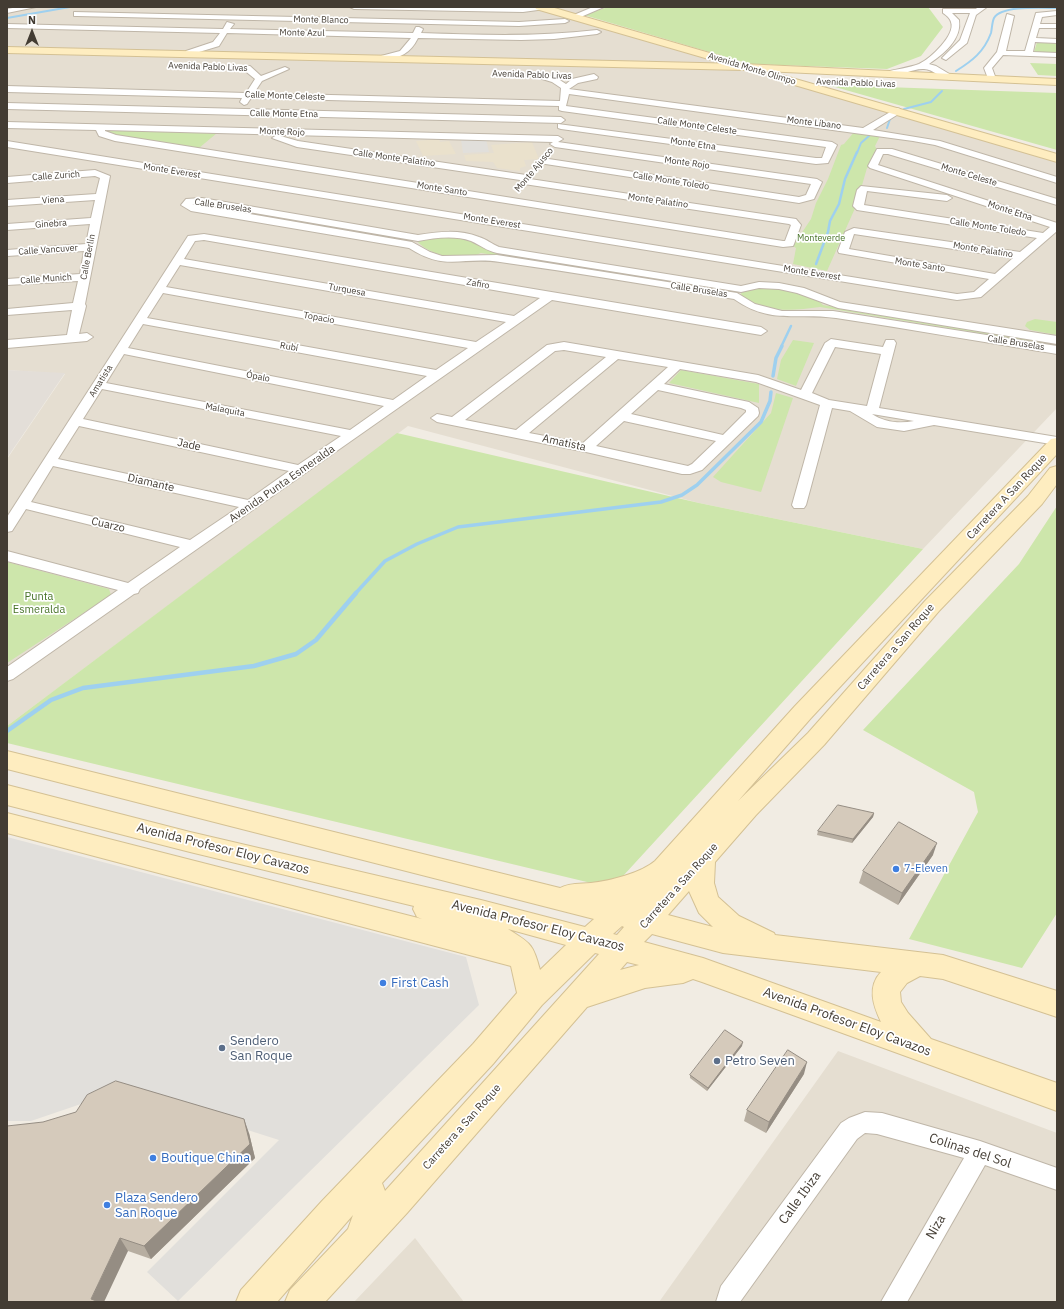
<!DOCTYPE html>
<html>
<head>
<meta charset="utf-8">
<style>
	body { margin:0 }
	#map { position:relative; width:1064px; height:1309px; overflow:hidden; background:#f1ece3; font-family:"IBM Plex Sans",sans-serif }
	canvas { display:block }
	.frame { position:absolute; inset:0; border:8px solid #433c33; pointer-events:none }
	.north { position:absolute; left:12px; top:12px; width:40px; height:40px; -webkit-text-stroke:3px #fff; paint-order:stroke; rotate:0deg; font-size:11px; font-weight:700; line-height:16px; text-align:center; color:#433c33 }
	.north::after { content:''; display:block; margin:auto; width:14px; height:18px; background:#433c33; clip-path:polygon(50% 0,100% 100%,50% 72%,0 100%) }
</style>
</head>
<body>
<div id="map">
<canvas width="1064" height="1309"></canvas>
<div class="frame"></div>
<div class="north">N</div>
</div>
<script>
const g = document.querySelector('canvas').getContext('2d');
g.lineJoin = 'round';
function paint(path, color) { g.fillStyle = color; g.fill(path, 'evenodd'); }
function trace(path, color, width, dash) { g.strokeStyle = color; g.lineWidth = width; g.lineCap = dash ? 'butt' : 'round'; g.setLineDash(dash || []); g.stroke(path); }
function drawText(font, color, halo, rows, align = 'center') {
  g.font = font + ' "IBM Plex Sans",sans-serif'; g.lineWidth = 3.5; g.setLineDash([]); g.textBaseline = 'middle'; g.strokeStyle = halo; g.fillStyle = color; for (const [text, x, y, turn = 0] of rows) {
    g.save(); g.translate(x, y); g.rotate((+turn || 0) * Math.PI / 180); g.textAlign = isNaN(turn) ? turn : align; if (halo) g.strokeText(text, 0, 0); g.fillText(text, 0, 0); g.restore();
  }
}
const residential = new Path2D(`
	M7,7H595L570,16L775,74L1057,157V408L923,549L699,503L408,426L7,726V459L65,374L7,370Z
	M838,1051L1057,1133V1302H659Z
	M415,1238L464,1302H354Z`);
const industrial = new Path2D(`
	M7,370L65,373L7,458Z`);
const education = new Path2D(`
	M439,139L440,142L449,141L456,154L423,156L416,141Z
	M532,142L539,159L524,160L526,166L520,168V171L497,168L493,162L466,161L464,155L494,153L491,145Z`);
const green = new Path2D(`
	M608,7H928L943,27L921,56L887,69L750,64L584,15Z
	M1037,42H1057V54L1034,52Z
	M1030,63L1057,64V76L1038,75Z
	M828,85L1057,93V150Z
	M113,129L214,131L217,133L199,148H192L118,136L107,132Z
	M855,131L881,134L875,146L877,150L872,166L867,168L856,206L827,271L793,264L796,248L793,246L811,219L816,203L828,179L841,145L844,144Z
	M194,201L411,238L409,241L194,205L191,203Z
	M456,236L475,240L485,249L733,290L728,292L481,253C462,262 430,257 416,240Z
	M754,287C774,287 798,288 816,299C819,300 820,303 823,305L1057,343V346L820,307C790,311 770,313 742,297L741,293Z
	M1035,319L1057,322V335L1030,330L1025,326L1027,322Z
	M793,340L814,343L796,386L777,379L781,360Z
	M681,370L759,384V403L669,383Z
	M776,393L793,398L761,492L721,482L713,477L771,413Z
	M397,433L699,503L923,549L612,888L7,743V726Z
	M1057,506V913L1022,968L909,939L978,812L974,792L863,730L1019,564Z
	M7,562L109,589L111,595L7,663Z`);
const parking = new Path2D(`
	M486,139L489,152L463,153L461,140Z
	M7,837L466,957L479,1005L178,1301L147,1272L279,1140L122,1090L31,1121H7Z`);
const streamFar3 = new Path2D(`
	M7,18L70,7
	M956,71C972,61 984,52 991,33C992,29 992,22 994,18C1002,5 1043,8 1057,8
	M904,109L931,102L942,91
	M887,128L890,119L893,117
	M857,153L861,143L870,135`);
const streamFar2 = new Path2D(`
	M816,264L828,232L830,221L839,204L845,179L857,152
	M781,347L791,326`);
const streamFar1 = new Path2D(`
	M773,376L776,358L782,346
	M355,594L385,561L417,544L458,527L661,502L682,495L697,485L761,422L770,401L771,392`);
const stream = new Path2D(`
	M7,731L51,700L83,688L254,666L296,654L316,640L356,593`);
const street = new Path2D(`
	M18,7H36L7,13V9Z
	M350,7L523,8L549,7L545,9L523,12L354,9Z
	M593,7H604L576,19L569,17Z
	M978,7H987L976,15L967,43L946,60L942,58L960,40L970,13H952L959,20C962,40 943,54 929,64L936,66L951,75V79C942,81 934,69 924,69C912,68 898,78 886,76V72C896,69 909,68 919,64C930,59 956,35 951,22C950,18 946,15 943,13V9H976Z
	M1057,11V15L1042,17L1040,24H1057V28H1039L1036,38L1057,39V43L1035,42L1033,52L1057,53V57L1003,55L992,68L996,79L995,81H989L984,68L997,52L1007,14L1014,16L1006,51H1025L1036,13Z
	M74,12L519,22L565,19L569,21L565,23L519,26L77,16H74Z
	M227,22L234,24L230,29L413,33L416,27H419L423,29L421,33C480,35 538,37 597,30L601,32L597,34L554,39L521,40L418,38C410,54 401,57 384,60H381V56L400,51L411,38L227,33L219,46L189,55L185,53L186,51L213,42L220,33L7,28V24L223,29Z
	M244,66H250L261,76L285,67L289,69L262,81L254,93L560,101L561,88L552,82L539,78V74L555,77L566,84L572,79L594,74L598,77L597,79L578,83L569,89L863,128L897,108L900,109V113L873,130L940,141L1057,177V183L935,145L913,141L569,94L566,106L832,142L837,145L828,163L816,164L561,129L558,128V124L816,158H822L826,147L562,111L559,110V106L251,98L247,104L244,105L240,102L242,98L7,92V86L246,93L255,79L244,70Z
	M7,103L561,117L565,120L561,123L7,109Z
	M7,122L558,136L563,139L558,142L817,179L822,182L814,199L799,203L539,163V159L542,158L799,197L806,195L811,184L555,147L550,144L553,142L105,130V131L116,135L783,241H785L791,225L789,224L524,184L521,183L520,180L297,147L272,138L277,135L298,141L526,175L529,176L530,179L796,219L801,225L794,244L793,246L783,247L115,141L99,136L96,130L7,128Z
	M7,141L957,294L974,292L989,279L839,253L838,251L845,232L854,228L1020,252L1037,238L857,210L853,206L857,190L861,186L947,195L952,198L947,201L867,191L864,205L1043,233L1050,227L870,168L868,166L877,149H892L1057,199V205L888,154H883L878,165L1057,223V231L981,297L957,300L7,147ZM854,234L1013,258L995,274L849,249Z
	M95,170L110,176L85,304L86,306L79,334L87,333L93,337L87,341L7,348V340L67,335L72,310L7,315V309L73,303L78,281L7,285V279L80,274L84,251L7,256V250L86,244L90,224L7,230V224L91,218L95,200L7,206V200L96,194L100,178L95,176L7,183V177Z
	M202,198L418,235C438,232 459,229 479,237C486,239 492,244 499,247L741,286L759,282L779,283L804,288L840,302L1057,336V344L838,308L797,293L779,289L759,288L741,292L497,253C487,251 480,245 471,241C454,235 435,238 418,241L202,204H192L412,242L430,252L442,256L497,255L737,293L755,304L782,311H833L1057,346V354C983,342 909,329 836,318C796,312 771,325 734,299C656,286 578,273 500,262C462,256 446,272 409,248L191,211L181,205L186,199Z
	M204,234L761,327L767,331L761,335L552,300L140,589L138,593L134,594L13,679L7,681V667L118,590L7,561V551L128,583L180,547L26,509L12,531L7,532V517L188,236ZM204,240L540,298L514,316L184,259L195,241ZM180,265L506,322L476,342L166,287ZM163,293L468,348L436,370L147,318ZM143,324L427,376L393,400L128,348ZM124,354L384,406L350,430L106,383ZM102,389L341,436L298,465L83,419ZM79,426L289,471L248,500L58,459ZM53,466L239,507L190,540L31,502Z
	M831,339L883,347L886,340H894L896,343L879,408L1057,437V445L934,425L904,431L877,427L850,411L832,408L806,505L804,508H794L792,505L820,405L756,382L680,369L664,384L749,402L758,408L759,413L758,416L702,470L690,474H682L586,452L437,422L431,418L437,414L452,417L547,345L564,342L758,375L801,390L825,343ZM835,347L881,354L867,406L829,400L812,393ZM564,350L606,357L516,430L465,420L555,351ZM618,359L668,367L583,443L529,433ZM658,390L741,408L746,410V412L723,435L631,414ZM872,414L914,421C899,424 884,422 872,414ZM624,421L716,441L692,464L688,466L596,446Z
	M865,1112L882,1113L980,1141L1057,1168V1190L985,1165L907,1302H881L964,1158L877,1134L865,1133L857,1139L740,1302H716L721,1286L841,1123L849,1118Z`);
const secondary = new Path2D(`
	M535,7H551L720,56L722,58L716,61L712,60L536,9Z
	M7,47L743,64L1057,79V85L743,70L7,53Z
	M778,74L1057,154V162L774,79L772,77Z
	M1057,438V454L811,718L738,801L808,733L925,601L1028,496L1050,468L1057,466V484L1042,504L939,611L824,745L756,815L715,862L714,883L718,897L739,916L774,933L775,935L943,955L1057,991V1017L943,979L920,976L907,983L900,992L901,1002L908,1013L931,1039L1057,1083V1111L702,982L693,979L683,983L645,988L587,1007L407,1213L325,1302H285L290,1290L348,1229L353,1215L277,1302H236L241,1290L322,1201L473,1044L517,993L511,966L7,833V813L422,919L417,917L413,909L414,906L190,852L7,805V785L190,832L481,900L585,927L594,919L7,769V751L560,888C569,883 580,884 591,883C610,881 641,873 655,861L795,706L1051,439ZM689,891L699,913L713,927L668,915ZM622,926L624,927L617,935L613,934ZM508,929L566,945L540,970C533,943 530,943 508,929ZM652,934L723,953L881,972C867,987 873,1005 881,1022L703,958L644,942ZM595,953L599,954L385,1191L382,1183L493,1064L542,1005ZM627,962L639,965L620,970Z`);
const wall = new Path2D(`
	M874,813L873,817L852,843L817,835L818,831Z
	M933,855L898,905L859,883L863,871Z
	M742,1046L707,1091L690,1078V1075Z
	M804,1074L766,1133L744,1121L747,1110Z
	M249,1133L255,1158L151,1259L128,1251L7,1302Z`);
const shadedWall = new Path2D(`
	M874,813L873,817L852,843L853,839Z
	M937,843L933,855L898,905L902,893Z
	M743,1042L742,1046L707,1091L708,1088Z
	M807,1062L804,1074L766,1133L769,1122Z
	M244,1119L249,1133L255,1158L151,1259L144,1246Z
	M120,1238L128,1251L104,1302H93L91,1299Z`);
const building = new Path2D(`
	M838,805L874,813L853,839L818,831Z
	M899,822L937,843L902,893L863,871Z
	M725,1030L743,1042L708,1088L690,1075Z
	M788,1050L807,1062L769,1122L747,1110Z
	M116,1081L244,1119L250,1144L144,1246L120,1238L91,1299L99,1302H7V1126L43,1122L76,1112L87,1095Z`);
const markers = [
	[896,869,4,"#3f7fe0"],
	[383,983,4,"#3f7fe0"],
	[222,1048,4,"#5c6f8a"],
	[717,1061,4,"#5c6f8a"],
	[153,1158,4,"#3f7fe0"],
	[107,1205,4,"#3f7fe0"]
];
const farStreetnames = [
	["Monte Blanco",321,20,1],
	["Monte Azul",302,33,1],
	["Avenida Pablo Livas",208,67,2],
	["Avenida Monte Olimpo",752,69,17],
	["Avenida Pablo Livas",532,75,2],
	["Avenida Pablo Livas",856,83,2],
	["Calle Monte Celeste",285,96,2],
	["Calle Monte Etna",284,114,1],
	["Monte Líbano",814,123,7],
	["Calle Monte Celeste",697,126,8],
	["Monte Rojo",282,132,2],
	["Monte Etna",693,144,8],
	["Calle Monte Palatino",394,158,8],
	["Monte Rojo",687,163,8],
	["Monte Ajusco",534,170,-50],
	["Monte Everest",172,171,9],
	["Monte Celeste",969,175,17],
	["Calle Zurich",56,176,-4],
	["Calle Monte Toledo",671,181,9],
	["Monte Santo",442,189,9],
	["Viena",53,200,-4],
	["Monte Palatino",658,201,8],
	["Calle Bruselas",223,206,8],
	["Monte Etna",1010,211,18],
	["Monte Everest",492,221,9],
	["Ginebra",51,224,-4],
	["Calle Monte Toledo",988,227,9],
	["Calle Vancuver",48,250,-4],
	["Monte Palatino",983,250,9],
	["Calle Berlín",88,257,-79],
	["Monte Santo",920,265,9],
	["Monte Everest",812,273,9],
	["Calle Munich",46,279,-4],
	["Zafiro",478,284,10],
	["Turquesa",347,290,10],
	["Calle Bruselas",699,290,9],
	["Topacio",319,318,10],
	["Calle Bruselas",1016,343,9],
	["Rubí",289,347,10],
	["Ópalo",258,377,11],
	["Amatista",101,381,-58],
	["Malaquita",225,410,11]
];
const farParknames = [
	["Monteverde",821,238]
];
const streetNames = [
	["Amatista",564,443,12],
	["Jade",189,445,12],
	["Diamante",151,483,13],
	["Avenida Punta Esmeralda",282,484,-35],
	["Carretera A San Roque",1007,497,-47],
	["Cuarzo",108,525,13],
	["Carretera a San Roque",896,647,-49],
	["Carretera a San Roque",679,886,-48],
	["Carretera a San Roque",462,1127,-48]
];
const parkNames = [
	["Punta",39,597],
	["Esmeralda",39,610]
];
const shopNames = [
	["7-Eleven",904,869]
];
const nearStreetnames = [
	["Avenida Profesor Eloy Cavazos",223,849,14],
	["Avenida Profesor Eloy Cavazos",538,926,14],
	["Avenida Profesor Eloy Cavazos",847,1022,20],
	["Colinas del Sol",970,1151,18],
	["Calle Ibiza",800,1198,-54],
	["Niza",936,1227,-60]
];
const nearShopnames = [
	["First Cash",391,983],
	["Boutique China",161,1158],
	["Plaza Sendero",115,1198],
	["San Roque",115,1213]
];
const nearServicenames = [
	["Sendero",230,1041],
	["San Roque",230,1056],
	["Petro Seven",725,1061]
];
paint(residential, '#e5ded1');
paint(industrial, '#e3ded8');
paint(education, '#eae1cc');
paint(green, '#cde6ab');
paint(parking, '#e1dfdb');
trace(streamFar3, '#9ed0ef', 2);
trace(streamFar2, '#9ed0ef', 2.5);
trace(streamFar1, '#9ed0ef', 3.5);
trace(stream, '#9ed0ef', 4.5);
trace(street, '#bfb6a8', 2);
trace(secondary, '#d4c194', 2);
paint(street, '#fff');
paint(secondary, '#feedc0');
paint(wall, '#b7aea1');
paint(shadedWall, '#958d83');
paint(building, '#d5cabb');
trace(building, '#958d83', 1);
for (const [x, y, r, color] of markers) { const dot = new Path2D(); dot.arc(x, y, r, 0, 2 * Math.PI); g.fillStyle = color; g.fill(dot); trace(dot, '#fff', 1.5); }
drawText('9px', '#433c33', '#fff', farStreetnames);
drawText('9px', '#477328', '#fff', farParknames);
drawText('11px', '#433c33', '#fff', streetNames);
drawText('11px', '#477328', '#fff', parkNames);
drawText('11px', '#366cbe', '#fff', shopNames, 'left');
drawText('13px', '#433c33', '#fff', nearStreetnames);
drawText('13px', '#366cbe', '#fff', nearShopnames, 'left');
drawText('13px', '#4e5e75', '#fff', nearServicenames, 'left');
</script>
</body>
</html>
